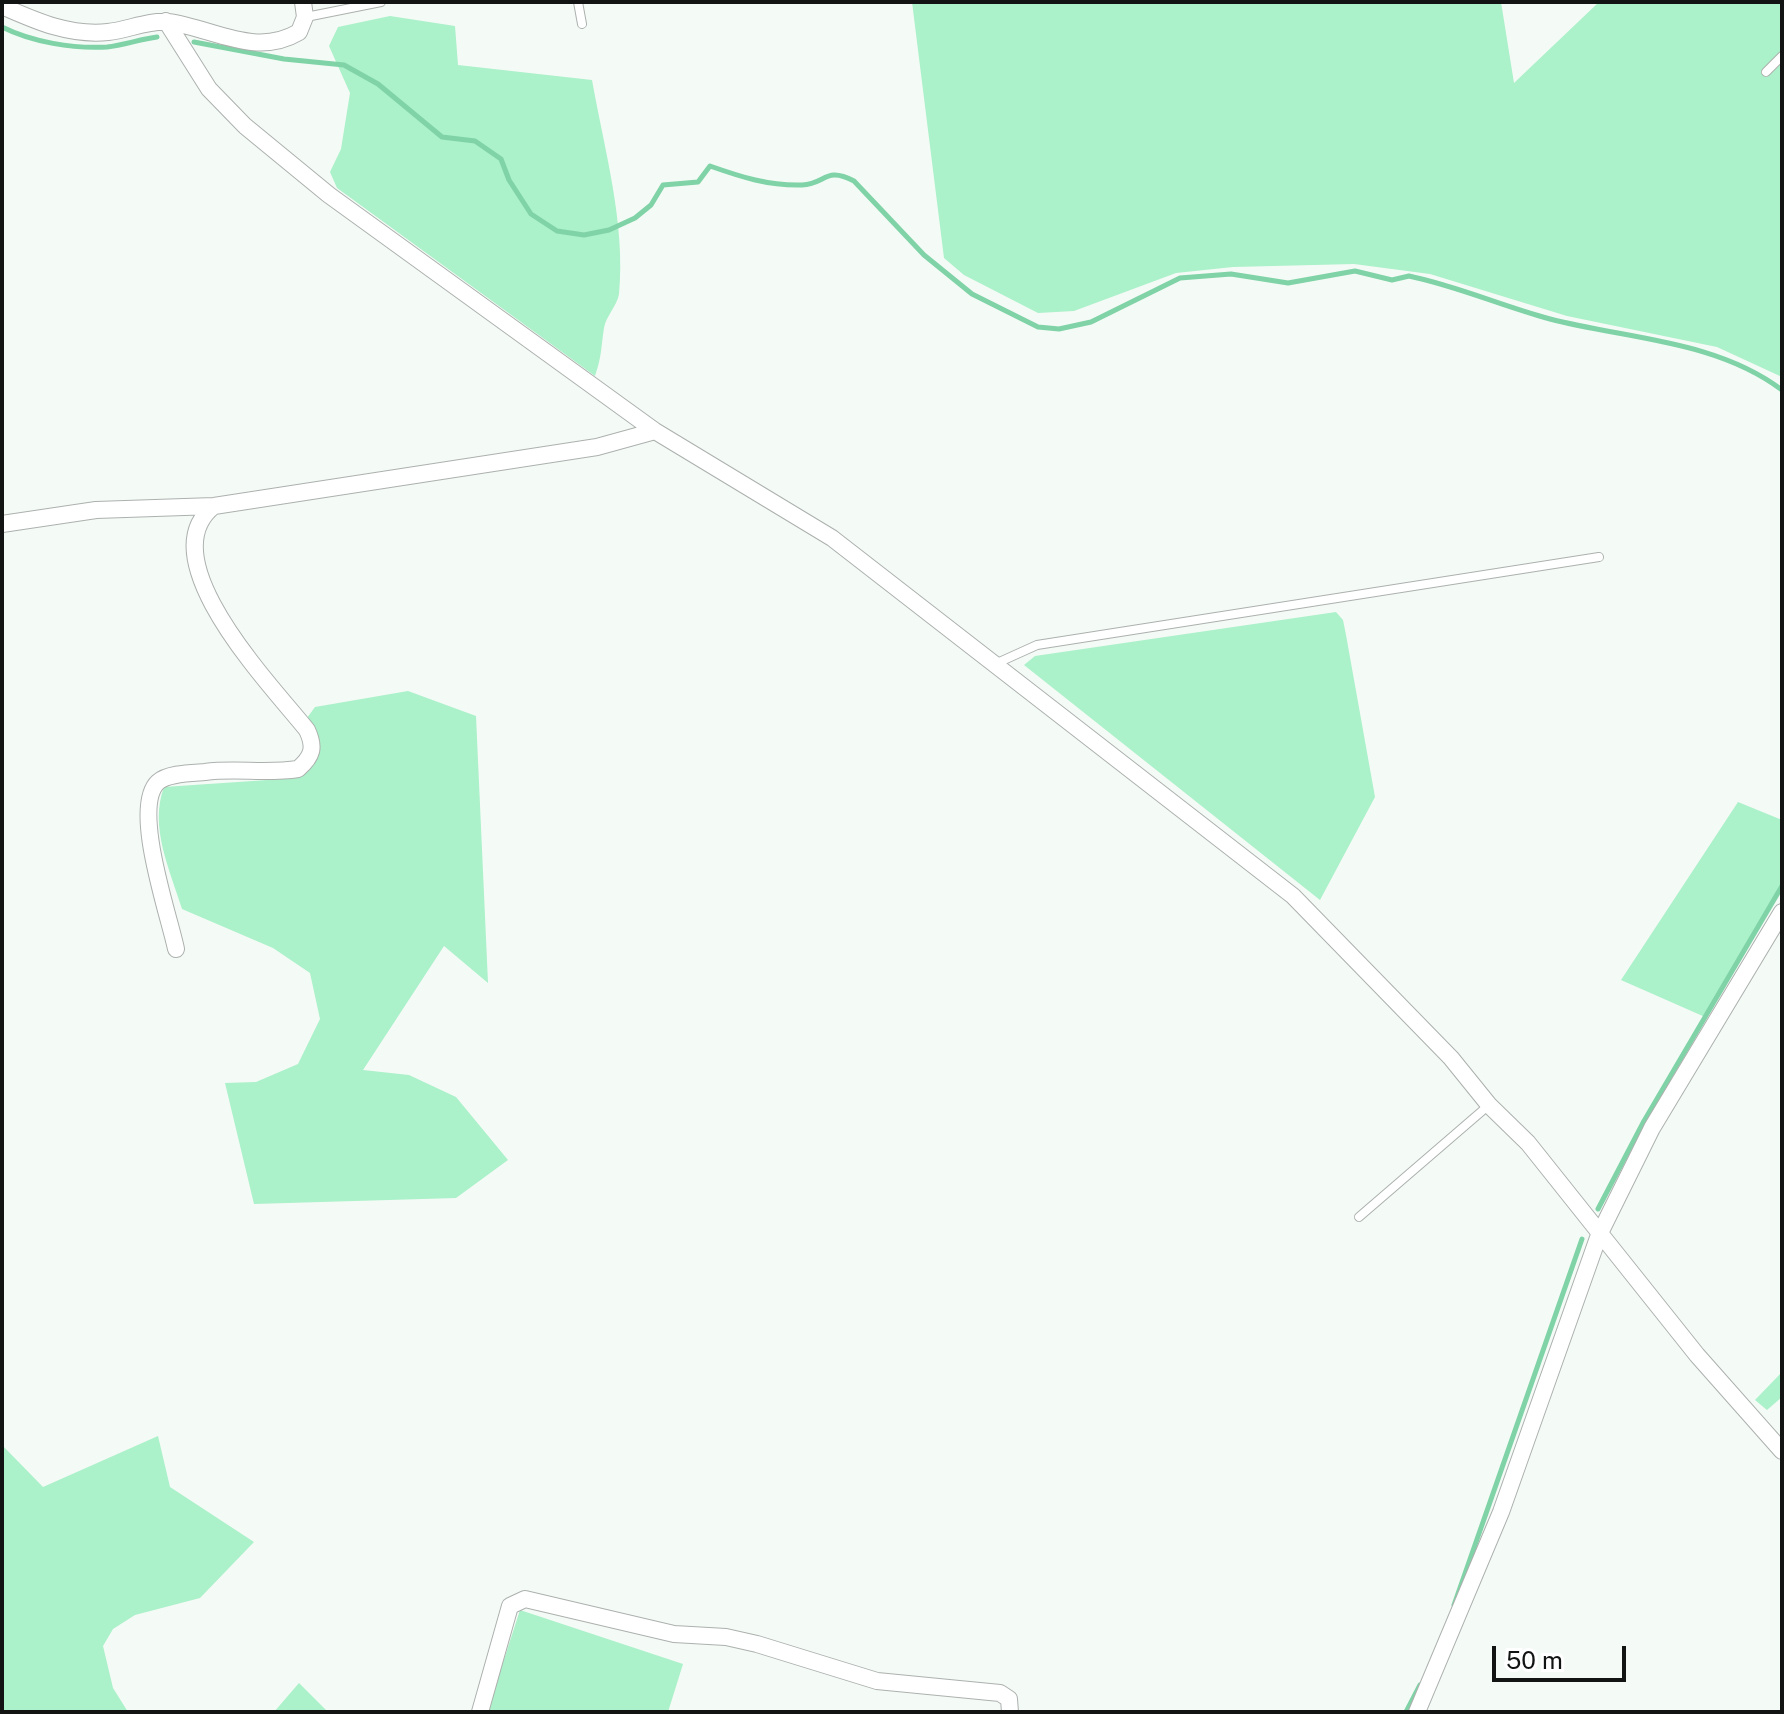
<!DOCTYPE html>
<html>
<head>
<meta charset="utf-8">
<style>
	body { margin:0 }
	#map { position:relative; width:1784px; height:1714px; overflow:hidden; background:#f4faf6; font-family:"Public Sans",sans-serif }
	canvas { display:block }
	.frame { position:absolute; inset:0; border:4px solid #121413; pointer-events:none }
	.scale { position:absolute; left:1492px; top:1646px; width:134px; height:36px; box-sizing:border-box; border:4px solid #121413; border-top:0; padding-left:10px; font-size:24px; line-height:28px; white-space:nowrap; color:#121413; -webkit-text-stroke:6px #fff; paint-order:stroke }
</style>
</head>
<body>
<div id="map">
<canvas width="1784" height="1714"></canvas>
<div class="frame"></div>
<div class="scale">50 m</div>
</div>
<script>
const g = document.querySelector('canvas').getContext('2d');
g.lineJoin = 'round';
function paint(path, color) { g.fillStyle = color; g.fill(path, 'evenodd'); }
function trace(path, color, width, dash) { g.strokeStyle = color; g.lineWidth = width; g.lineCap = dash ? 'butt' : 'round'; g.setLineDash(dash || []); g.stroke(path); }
const green = new Path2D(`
	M912,2H1501L1514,83L1599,2H1782V377L1717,347L1567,316L1430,274L1354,264L1233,267L1176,273L1074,311L1038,313L964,275L944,258Z
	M390,16L455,26L458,65L592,80C604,148 626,224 619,294C617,306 606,316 604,328C601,347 602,356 595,376L337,188L330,172L341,149L350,93L329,46L338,27Z
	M1336,612L1343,620L1346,635L1375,797L1320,900L1024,665L1035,656Z
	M408,691L476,716L488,983L444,946L363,1070L409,1075L456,1097L508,1160L456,1198L254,1204L225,1083L256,1082L298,1064L320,1019L310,973L273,948L182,909C170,870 149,827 164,787L297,778C325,763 321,741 307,718L315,707Z
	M1738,802L1782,820V884L1705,1017L1621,980Z
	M1782,1372V1397L1767,1410L1755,1400Z
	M158,1436L170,1487L254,1542L200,1598L135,1615L113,1629L103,1646L113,1688L128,1712H2V1445L43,1487Z
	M520,1610L683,1664L668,1712H487Z
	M299,1683L328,1712H274Z`);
const stream = new Path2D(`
	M2,27C32,42 73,49 107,47C124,45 141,39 157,37
	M194,42L284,59L344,65L378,84L442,137L475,141L501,159L509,180L531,214L557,231L584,235L609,230L635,218L651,205L663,185L698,182L710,166C741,177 769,186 802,185C826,184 825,166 854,181L924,255L972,294L1038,327L1059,329L1091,322L1180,278L1231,274L1288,283L1355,271L1392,280L1409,276C1457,286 1502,306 1550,319C1627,339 1716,340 1782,390
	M1598,1209L1644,1121L1782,886
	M1454,1605L1582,1239
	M1406,1712L1420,1685`);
const lane = new Path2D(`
	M578,2L582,24
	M306,17L381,2
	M1766,72L1782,56
	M995,664L1037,645L1599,557
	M1359,1217L1489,1105`);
const street = new Path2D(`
	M2,6C36,21 69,36 108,32C127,30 150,20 168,22C213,28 255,58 299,32L305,17L303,2
	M166,21L209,89L245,126L329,195L655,431L832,538L1293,896L1451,1058L1489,1105L1528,1143L1697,1355L1782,1451
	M2,524L96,510L214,506L597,447L655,431
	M176,949C169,915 131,807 158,782C168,773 192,773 205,772C236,768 267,774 298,769C313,756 315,747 307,730C273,687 147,558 214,506
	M480,1712L510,1606L525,1599L674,1634L726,1637L757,1644L877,1681L1000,1693L1009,1699L1010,1712
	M1417,1712L1501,1512L1599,1235L1652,1128L1782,912`);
paint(green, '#abf1c9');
trace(stream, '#7fd3a6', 5);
trace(lane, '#acb1ae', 10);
trace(street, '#acb1ae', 18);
trace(lane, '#fff', 8);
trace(street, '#fff', 16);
</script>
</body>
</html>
